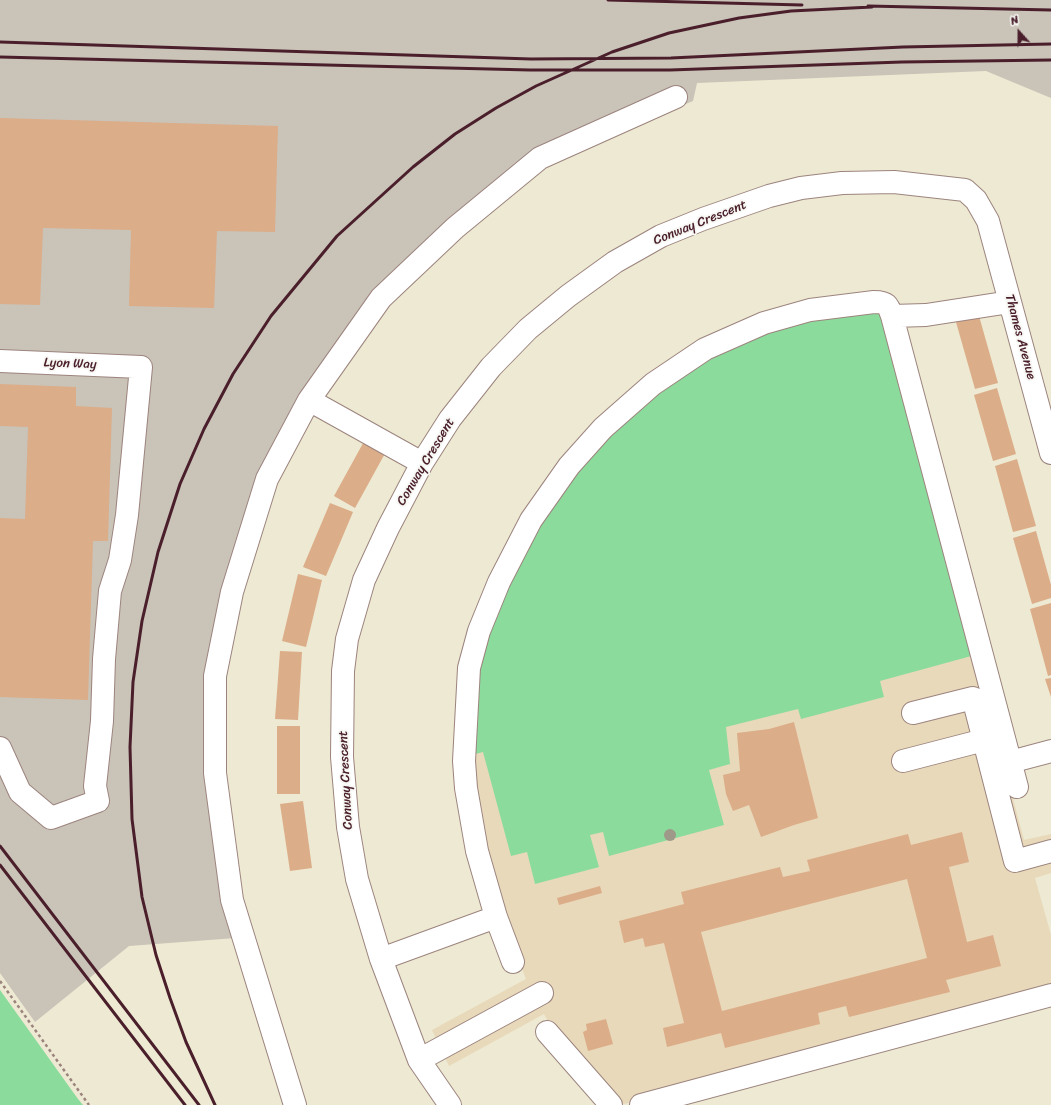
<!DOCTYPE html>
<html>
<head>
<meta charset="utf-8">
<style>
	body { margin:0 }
	#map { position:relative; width:1051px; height:1105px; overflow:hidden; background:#ede9d2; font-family:Sriracha,sans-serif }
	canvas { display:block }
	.north { position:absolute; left:999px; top:12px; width:40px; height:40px; -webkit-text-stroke:3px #f6f6f2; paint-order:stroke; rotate:339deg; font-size:11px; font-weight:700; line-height:16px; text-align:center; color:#4a1f2b }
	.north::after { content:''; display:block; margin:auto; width:14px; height:18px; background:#4a1f2b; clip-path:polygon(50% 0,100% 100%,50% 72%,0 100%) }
</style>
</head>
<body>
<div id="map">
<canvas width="1051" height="1105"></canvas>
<div class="north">N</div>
</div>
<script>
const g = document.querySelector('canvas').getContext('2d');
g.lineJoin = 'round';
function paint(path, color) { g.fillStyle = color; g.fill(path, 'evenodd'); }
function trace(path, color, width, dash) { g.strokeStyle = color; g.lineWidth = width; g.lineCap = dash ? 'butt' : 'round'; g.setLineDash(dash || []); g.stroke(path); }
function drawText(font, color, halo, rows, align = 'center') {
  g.font = font + ' Sriracha,sans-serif'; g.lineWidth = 3.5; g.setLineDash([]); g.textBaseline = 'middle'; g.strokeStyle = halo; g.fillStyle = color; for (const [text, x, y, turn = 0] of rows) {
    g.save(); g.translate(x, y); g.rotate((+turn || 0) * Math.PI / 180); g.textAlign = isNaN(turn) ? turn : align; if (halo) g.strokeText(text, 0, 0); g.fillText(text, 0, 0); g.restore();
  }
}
const built = new Path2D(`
	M828,314L981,678L1024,840L1051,834V873L1035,878L1051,935V992L624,1104L619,1102L550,1025L544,1014L449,1066L432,1030L526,979L502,917L486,865L468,756Z`);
const industrial = new Path2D(`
	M0,0H1051V98L986,71L697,83L693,101L545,161L393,295L292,436L226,633L219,761L249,937L129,946L35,1022L0,973Z`);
const green = new Path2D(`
	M874,309L883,315L975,655L880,681L884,697L801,719L798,709L726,727L730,764L709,770L724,825L609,856L603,832L590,835L599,867L535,884L527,852L511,856L483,752L468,756L474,662L543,508L655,389L763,329Z
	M0,990L78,1099L83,1105H0Z`);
const building = new Path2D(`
	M0,118L278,126L275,232L217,231L214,308L129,306L131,230L43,228L40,305L0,304Z
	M979,316L998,383L975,389L956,322Z
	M0,384L76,387V406L112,408L108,541H93L88,700L0,697V518L25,519L28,427L0,426Z
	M997,388L1016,454L993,461L974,395Z
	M367,436L388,448L355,508L334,496Z
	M1017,459L1036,526L1013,532L995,466Z
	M330,503L353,512L326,576L303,567Z
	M1036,531L1051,585V598L1032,604L1013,538Z
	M298,574L322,580L306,647L282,641Z
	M1051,603V675L1048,676L1030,609Z
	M280,651L302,652L298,720L275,719Z
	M1051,678V697L1045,679Z
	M794,722L818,818L794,825L761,837L749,805L733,811L726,794L723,775L740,771L737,733L769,729Z
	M277,726H300V794H277Z
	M303,801L312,868L290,871L280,804Z
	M962,832L969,862L949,867L967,942L993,935L1001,966L946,980L950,992L849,1017L846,1006L818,1013L820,1024L725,1048L721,1033L667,1047L663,1028L684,1023L664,943L645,947L643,938L624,943L619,921L684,904L681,892L780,867L783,877L810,871L807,860L908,834L911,845ZM907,879L927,958L722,1011L701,932Z
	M600,886L602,893L559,905L557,898Z
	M606,1019L613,1044L588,1051L583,1032L587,1030L586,1024Z`);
const path = new Path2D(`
	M0,981L89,1105`);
const minor = new Path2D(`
	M892,316L926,315L1010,302
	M0,361L141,367L127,515L120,560L110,591L104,659L102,721L95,786L98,801L51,818L20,792L0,748
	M309,400L422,463
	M913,713L973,698L1015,861L1051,851
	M903,761L984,740
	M1010,762L1051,751
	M381,959L496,917
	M513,962L496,917L477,851L466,788L464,761L469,668L479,631L499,582L531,520L569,466L603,428L653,384L705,349L764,323L810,310L874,302C887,302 888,305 892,316L1017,787
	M547,1032L611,1105
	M419,1060L542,993
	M295,1105L232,900L215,773V676L232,592L267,479L309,400L381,298L455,228L540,158L676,97
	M450,1105L419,1060L381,959L357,879L348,827L342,757L343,671L347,639L364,580L388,528L422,463L450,419L491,367L528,329L568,296L615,262L661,236L703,219L769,196L801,188L842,183L894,182L965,190L976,200L988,221L1051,453
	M641,1105L1051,995`);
const rail = new Path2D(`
	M608,0L802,5
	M868,6L1051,10
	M0,42L531,59L671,58L903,47L1051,44
	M0,57L530,70H670L902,62L1051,60
	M0,846L199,1105
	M0,865L185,1105
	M215,1105L186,1042L170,998L156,955L142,897L132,819L130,747L133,682L142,621L158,552L180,484L204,429L233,374L271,316L337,236L413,167L455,134L496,108L536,86L612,52L669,33L739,18L791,11L872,7`);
const trees = [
	[670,835]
];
const streetNames = [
	["Conway Crescent",700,223,-22],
	["Thames Avenue",1020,337,75],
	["Lyon Way",70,364,2],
	["Conway Crescent",426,462,-59],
	["Conway Crescent",346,780,-93]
];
paint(built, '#e8d9ba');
paint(industrial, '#c9c3b8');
paint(green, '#8bdc9c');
paint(building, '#dcad89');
trace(minor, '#9c847e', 24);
trace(path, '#9c847e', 2.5, [3, 3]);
trace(minor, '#fff', 22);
trace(rail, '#4a1f2b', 3);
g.fillStyle = '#9e9989';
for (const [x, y] of trees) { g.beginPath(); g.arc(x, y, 6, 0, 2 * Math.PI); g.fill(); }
drawText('13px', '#4a1f2b', '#f6f6f2', streetNames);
</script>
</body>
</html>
